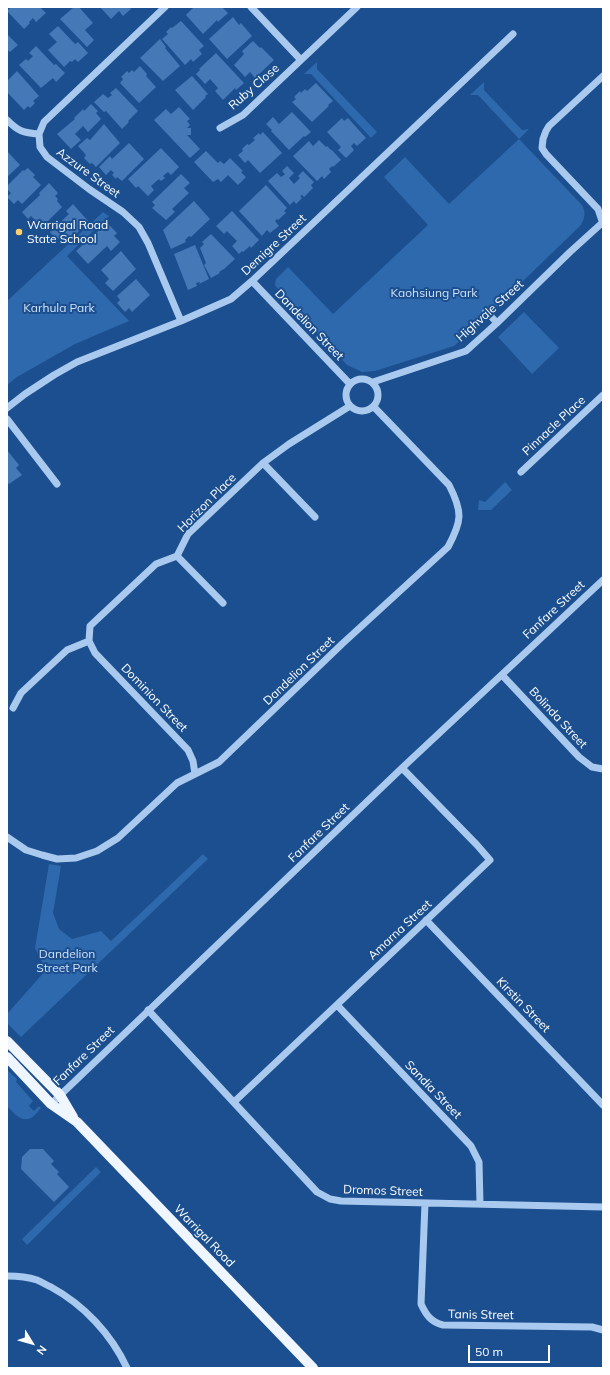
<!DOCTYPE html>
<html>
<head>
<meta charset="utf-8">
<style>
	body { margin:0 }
	#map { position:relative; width:610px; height:1375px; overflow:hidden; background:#1b4f8f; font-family:Mulish,sans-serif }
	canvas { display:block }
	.frame { position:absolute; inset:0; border:8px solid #fff; pointer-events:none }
	.north { position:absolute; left:12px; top:1323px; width:40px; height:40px; -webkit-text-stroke:3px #1b4f8f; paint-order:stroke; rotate:127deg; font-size:11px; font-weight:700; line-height:16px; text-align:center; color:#fff }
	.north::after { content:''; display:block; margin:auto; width:14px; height:18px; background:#fff; clip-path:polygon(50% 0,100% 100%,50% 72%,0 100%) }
	.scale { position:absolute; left:468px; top:1345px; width:82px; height:18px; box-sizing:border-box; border:2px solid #fff; border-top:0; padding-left:5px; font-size:12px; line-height:14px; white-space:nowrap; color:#fff; -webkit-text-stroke:3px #1b4f8f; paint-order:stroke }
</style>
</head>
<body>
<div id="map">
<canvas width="610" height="1375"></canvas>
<div class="frame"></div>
<div class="north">N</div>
<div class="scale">50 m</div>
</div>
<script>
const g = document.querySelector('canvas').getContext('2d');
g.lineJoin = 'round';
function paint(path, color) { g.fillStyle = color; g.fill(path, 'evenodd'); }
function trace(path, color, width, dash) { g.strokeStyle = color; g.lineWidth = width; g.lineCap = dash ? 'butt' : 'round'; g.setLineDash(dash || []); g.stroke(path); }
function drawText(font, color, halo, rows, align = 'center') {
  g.font = font + ' Mulish,sans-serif'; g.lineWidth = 4; g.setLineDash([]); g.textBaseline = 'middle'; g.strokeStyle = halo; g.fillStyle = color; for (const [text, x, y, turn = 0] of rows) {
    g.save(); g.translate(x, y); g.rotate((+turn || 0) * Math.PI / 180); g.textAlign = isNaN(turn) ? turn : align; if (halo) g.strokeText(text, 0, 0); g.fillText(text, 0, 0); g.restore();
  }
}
const green = new Path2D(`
	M317,62V69L377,132L371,138L311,74H304Z
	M484,82V90L522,130L529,129L519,139L582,205C586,213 585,217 581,225L494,309H488L483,314L482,321L454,346L375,371L362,372L347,365L280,292L275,285L276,279L288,267L333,314L428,225L384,177L405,157L449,204L519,139L478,95H470Z
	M103,212L109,216L67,256L129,321L75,344L17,377L7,385V301Z
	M524,312L559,348L532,374L498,337Z
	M505,482L512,490L491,510H478L479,500L485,502Z
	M203,854L208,859L21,1037L7,1023V1014L46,970L35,948L49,864L61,866L53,913L59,929L72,939L101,931L111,941Z
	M7,1070L17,1079L16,1082L33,1101L29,1106L34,1111L39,1106L41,1108C38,1111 35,1116 31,1118C21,1123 13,1112 7,1106Z
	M96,1167L101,1172L27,1245L22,1239Z`);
const building = new Path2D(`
	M11,7H40L46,13L36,22L33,18L29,22L30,23L24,29L7,11Z
	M74,7H79L93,23L85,30L94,40L87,47L60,19Z
	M100,7H129L131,9L123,16L119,11L111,19Z
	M194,7H222L228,13L218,22L217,20L203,34L186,15Z
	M233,17L239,25L241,23L252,36L227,59L209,39Z
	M181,21L204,46L199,50L202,54L193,62L191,59L185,65L162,39L168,34L166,32L171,27L172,28Z
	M58,26L75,44L78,42L88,53L78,62L75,59L72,62L70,61L64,67L48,50L57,42L49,34Z
	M7,34L18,45L10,52L7,50Z
	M160,39L166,47L165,48L180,66L163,81L140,58Z
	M253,41L260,48L261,47L274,60L255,78L250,72L245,77L234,65L244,54L242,51Z
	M36,46L54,65L56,64L65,73L56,82L53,78L41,88L19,65L26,59L28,61L33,56L29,53Z
	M216,53L244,83L236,90L235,88L223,100L215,91L218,88L210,79L205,84L196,74L200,70L199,69Z
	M140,66L147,74L146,76L156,87L139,103L120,83L123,79L121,77L127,71L129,73L132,70L134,72Z
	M17,71L39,96L33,101L35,103L30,108L28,106L24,110L7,92V81Z
	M192,76L208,94L205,96L206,97L193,110L175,90Z
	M316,83L333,101L328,105L329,106L312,122L292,102L296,99L294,97L300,91L301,93L305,89L307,91Z
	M116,88L138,111L128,121L129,122L122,129L106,111L104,112L94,102L103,94L108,98L112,95L110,93Z
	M91,104L98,111L96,113L101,119L88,132L83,126L75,134L81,140L71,149L57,134L75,119L74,118L83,109L84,111Z
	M179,107L190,119L187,121L190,125L187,128H191V135H187L200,149L190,158L154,120L166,109L171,114Z
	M292,112L311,132L305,137L304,136L289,150L271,131L272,130L266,124L273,117L279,124Z
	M342,118L344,121L348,118L366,138L357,146L354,143L351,146L354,150L346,158L338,150L341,147L327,132Z
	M104,124L120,143L96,167L92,163L90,164L84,158L86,155L78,146L87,138L90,140Z
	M263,132L282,153L260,173L248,160L245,163L238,155L243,151L242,149L247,144L249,145L255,140L253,138L259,133L260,135Z
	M319,140L326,147L327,146L331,150H332L341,160L333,167L332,166L329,169L331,172L324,179L322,176L317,181L293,156L309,141L313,146Z
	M129,143L144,159L122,181L117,177L116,179L112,175L114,173L111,170L106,175L99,167L110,156L112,159Z
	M161,148L179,167L171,175L168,172L163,176L165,178L161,181L159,179L151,186L154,190L148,196L138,186L136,188L128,179Z
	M7,151L20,165L7,177Z
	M206,151L218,163L220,161L224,164L230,158L243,171L241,172L246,177L238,185L228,175L221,182L218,179L213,182L194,162Z
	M287,166L294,173L289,178L294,184L300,178L298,176L303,171L314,182L311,185L313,188L304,197L302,195L300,196L302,198L296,204L294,201L290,205L268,181L277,173L281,177L285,174L282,171Z
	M28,168L35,175L33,177L41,185L22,204L18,200L14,204L7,197L11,193L7,189V186L23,170L24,171Z
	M181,174L190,183L184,188L189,193L172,209L175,212L166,220L152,208L155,205L152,202Z
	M49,183L58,193L55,196L58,199L57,201L62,207L42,227L31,216L28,219L22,212L40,195L39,193Z
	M266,185L287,208L284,211L286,213L278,220L277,219L275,221L279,226L270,233L267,230L262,236L239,211Z
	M194,201L210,219L191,237L189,236L185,240L186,242L171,249L163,230Z
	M73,204L88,221L86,222L87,223L71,239L68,236L65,239L62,236L57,240L50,232L69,214L66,211Z
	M232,211L259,240L251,248L250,246L243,252L242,251L239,254L232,246L237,241L227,231L224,234L216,226Z
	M107,223L117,233L114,236L120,242L111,251L107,246L88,264L76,251Z
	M211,234L235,259L224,269L219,272L220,273L211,278L204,265L206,263L200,248L204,244L202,242Z
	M195,245L209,279L199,284L200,282L196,283L197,286L188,290L174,254Z
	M121,251L136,269L113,291L105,283L109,279L101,270Z
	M136,279L150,295L132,312L129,308L125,312L117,303L120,300L117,296Z
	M7,450L19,465L16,468L22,475L9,484L7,482Z
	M30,1149H43L54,1161L51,1164L59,1172L57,1174L69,1187L54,1202L21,1169L22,1157Z`);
const minor = new Path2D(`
	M165,7L44,122L39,134L40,147L47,157L89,189L123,212L139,227L148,243L181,321
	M251,7L301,60L357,7
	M603,76L549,126L546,131L543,139L542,148L546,154L598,209L603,224
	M7,120C18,131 23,133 39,134
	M220,128L243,115L301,60
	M252,281L350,384
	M486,311L497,323
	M346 395a16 16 0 1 1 32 0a16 16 0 1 1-32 0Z
	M373,382L466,351L497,323L570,252L602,223
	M7,408L25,394L54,375L77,362L181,321L231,299L252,281L513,34
	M7,419L57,484
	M263,463L315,517
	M521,472L603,395
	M177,556L223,603
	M89,641L90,626L156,564L177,556L188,534L263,463L289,444L350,406
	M89,641L95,653L188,750L193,761L195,774
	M502,675L579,757L592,767L603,769
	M13,708L21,693L67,650L89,641
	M7,837L26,850L42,855L57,859L76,858L97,851L118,838L177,783L219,762L342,644L448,547C462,521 463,512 449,485L374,407
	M426,920L603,1105
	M337,1005L471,1146L479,1162L480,1204
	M148,1010L317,1192L330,1199L341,1201L603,1207
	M234,1102L490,860L477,845L402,768
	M51,1104L402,768L603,580
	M425,1203L421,1304C426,1315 431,1322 443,1325L592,1327L603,1330
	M7,1276C17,1276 28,1277 37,1280C42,1282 46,1285 51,1287C84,1305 111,1334 127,1368`);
const major = new Path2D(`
	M7,1041L60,1095L73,1117
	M7,1057L51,1104L77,1122L313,1368`);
const markers = [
	[19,232,4,"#ffd166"]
];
const streetNames = [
	["Ruby Close",254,87,-41],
	["Azzure Street",88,173,36],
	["Demigre Street",274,245,-43],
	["Highvale Street",490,311,-42],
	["Dandelion Street",309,325,46],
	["Pinnacle Place",554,426,-43],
	["Horizon Place",207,503,-45],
	["Fanfare Street",554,610,-43],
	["Dandelion Street",299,671,-44],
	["Dominion Street",154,698,46],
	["Bolinda Street",558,718,47],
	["Fanfare Street",319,833,-44],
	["Amarna Street",400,930,-43],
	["Kirstin Street",523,1005,46],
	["Fanfare Street",84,1056,-44],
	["Sandia Street",433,1090,46],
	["Dromos Street",383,1191,2],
	["Warrigal Road",204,1236,46],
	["Tanis Street",481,1315,1]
];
const poiNames = [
	["Warrigal Road",27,225],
	["State School",27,239]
];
const parkNames = [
	["Kaohsiung Park",434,293],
	["Karhula Park",59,308],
	["Dandelion",67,954],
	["Street Park",67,968]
];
paint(green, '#2e69ad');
paint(building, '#4478b7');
trace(minor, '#a9c9ee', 7);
trace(major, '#f0f6ff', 10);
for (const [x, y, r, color] of markers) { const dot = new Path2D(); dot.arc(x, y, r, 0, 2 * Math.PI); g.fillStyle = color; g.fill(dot); trace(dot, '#1b4f8f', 1.5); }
drawText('12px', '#fff', '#1b4f8f', streetNames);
drawText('12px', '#fff', '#1b4f8f', poiNames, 'left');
drawText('12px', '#cfe3fa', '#1b4f8f', parkNames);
</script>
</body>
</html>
